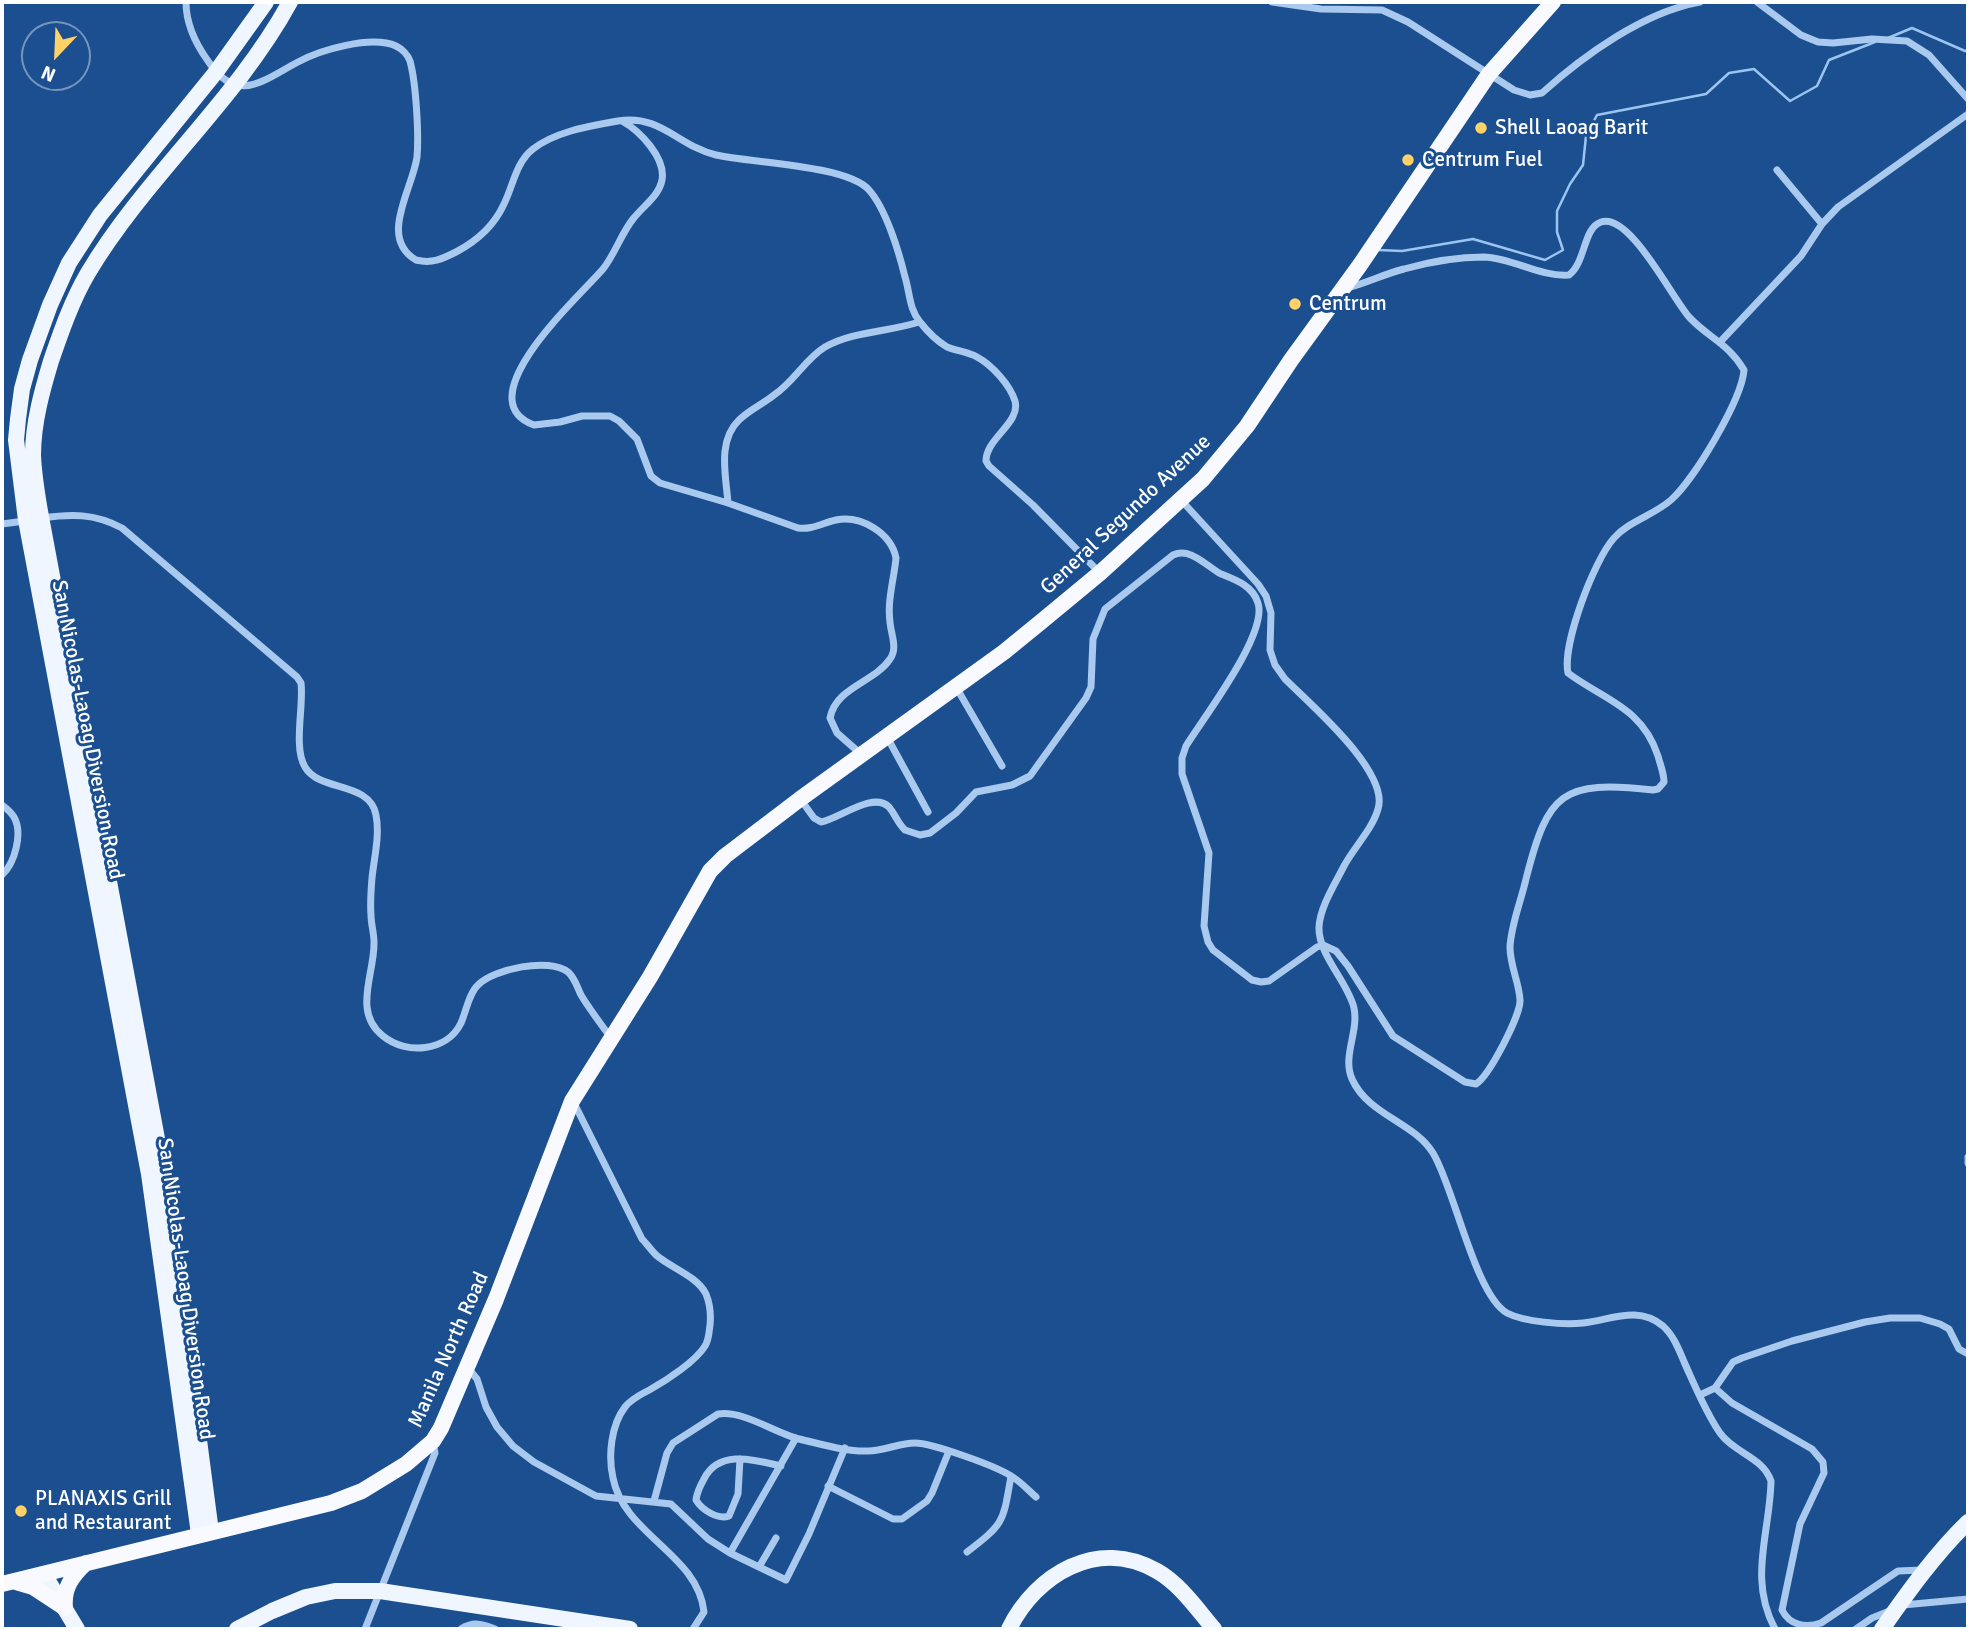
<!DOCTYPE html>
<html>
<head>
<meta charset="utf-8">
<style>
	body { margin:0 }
	#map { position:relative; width:1970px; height:1631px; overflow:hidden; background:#1b4f8f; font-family:Signika,sans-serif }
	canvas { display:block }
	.frame { position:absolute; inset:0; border:4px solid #fff; pointer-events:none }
	.north { position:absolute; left:21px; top:21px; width:70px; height:70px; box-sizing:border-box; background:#1b4f8f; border:2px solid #7695bc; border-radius:50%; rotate:203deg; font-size:19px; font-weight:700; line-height:28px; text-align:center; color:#fff }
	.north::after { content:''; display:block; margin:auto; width:24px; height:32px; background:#ffd166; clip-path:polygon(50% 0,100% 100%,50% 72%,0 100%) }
</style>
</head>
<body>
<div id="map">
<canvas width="1970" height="1631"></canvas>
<div class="frame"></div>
<div class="north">N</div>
</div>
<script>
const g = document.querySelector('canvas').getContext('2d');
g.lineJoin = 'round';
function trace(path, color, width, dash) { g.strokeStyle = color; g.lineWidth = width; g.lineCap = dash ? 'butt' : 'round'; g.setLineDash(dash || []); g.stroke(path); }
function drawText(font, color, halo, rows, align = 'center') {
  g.font = font + ' Signika,sans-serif'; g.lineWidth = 6; g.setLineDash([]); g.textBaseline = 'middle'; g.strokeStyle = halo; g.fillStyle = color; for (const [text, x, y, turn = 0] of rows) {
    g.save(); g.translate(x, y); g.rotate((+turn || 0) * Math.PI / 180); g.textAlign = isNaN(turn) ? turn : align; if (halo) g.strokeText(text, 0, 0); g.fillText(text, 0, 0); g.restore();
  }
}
const stream = new Path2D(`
	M1888,38L1912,28L1965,51L1968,50
	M1378,250L1402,251L1473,239L1545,260L1563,250L1557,232V211L1570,184L1583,165L1586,136L1597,115L1706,94L1729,73L1754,69L1790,101L1817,86L1829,60L1875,42`);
const minor = new Path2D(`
	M186,2C186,24 195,43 208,61C237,105 262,81 298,62C320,50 371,35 396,46C402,49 408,55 410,61C416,83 419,134 417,157C413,188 378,238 416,260C432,264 442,259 456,252C477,241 494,226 504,204C513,186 516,162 533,149C556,131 591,126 618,121C661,114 678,146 716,155C752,163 847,165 869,190C886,209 899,252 905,277C910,293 909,309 920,322C927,331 937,341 947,347C957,351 968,352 977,357C992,365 1010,385 1015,401C1021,423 986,438 986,461L989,466L1033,505L1099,572
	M1272,2L1321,9L1382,10L1408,22L1514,90L1530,95L1542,93C1584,55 1644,12 1700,2
	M1757,2L1801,35L1818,42L1833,43L1872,39L1907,41L1929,55L1968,99
	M622,121C640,131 666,158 662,180C659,196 643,206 633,219C621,234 615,254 603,269C581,295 464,399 534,425L560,422L582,416H610L619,421L637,439L651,476L660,483L728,503L798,528C812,530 822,523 836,520C861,515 891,533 896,558C894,579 887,601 890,622C891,635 898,648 890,659C874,683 836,687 830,718L837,733L862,755
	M1777,170L1822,224
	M1721,341L1801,256L1822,224L1838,207L1968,114
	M1181,500L1258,584L1266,596L1271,613L1270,650L1275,665L1285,679C1310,704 1390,772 1378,809C1372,830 1354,847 1344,866C1335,884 1320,907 1319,927C1318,955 1348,982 1354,1008C1359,1032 1342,1056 1352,1079C1368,1115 1414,1122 1433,1153C1454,1187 1475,1295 1507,1313C1524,1322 1564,1325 1583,1323C1611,1320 1638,1305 1663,1326C1674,1336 1679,1350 1685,1364C1695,1386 1706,1413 1720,1433C1734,1453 1763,1457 1771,1481C1770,1533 1748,1579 1775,1629
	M728,503C726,476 717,441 739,420C749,410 763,404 774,395C794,382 805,359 825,347C853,331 889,332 919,322
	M41,518C71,514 94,513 122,528L297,677L301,683C304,706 293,747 305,767C319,792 370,781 376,815C380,836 374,858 372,878C371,890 370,903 371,915C371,924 374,933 374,942C375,973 352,1012 383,1036C406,1055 447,1052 461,1023C466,1012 469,993 478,985C494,969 549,957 568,972C575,978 577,987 581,995C590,1010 601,1024 611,1038
	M2,524L25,521
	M956,687L1002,766
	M887,737L928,812
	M801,800L814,818L821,822C839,819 873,791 889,807C895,814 898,824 905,830L920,835L930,833L956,813L976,792L1012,785L1030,776L1086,698L1091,687L1093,639L1105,609L1173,555C1191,547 1206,566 1221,574C1236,580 1253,586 1258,603C1268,634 1204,717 1186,746L1182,758V774L1209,853L1204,926L1208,942L1213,950L1252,980L1261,982L1269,981L1317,947L1323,945L1336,951L1348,966L1393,1036L1465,1082L1476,1084C1489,1076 1521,1015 1520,1000C1519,982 1510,966 1510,947C1511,925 1521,901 1526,879C1548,792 1562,780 1653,790L1658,789L1664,782C1664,773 1660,764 1658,756C1642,707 1604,700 1568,673C1562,645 1594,560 1614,538C1629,521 1654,515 1671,500C1694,480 1742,399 1744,370C1729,344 1709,338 1690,318C1673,300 1630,212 1601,222C1583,228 1586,262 1569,275C1540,277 1513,258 1484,257C1458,257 1429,262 1404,269C1384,274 1367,283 1347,288
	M2,805C6,808 11,812 14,817C23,833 15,863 2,875
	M573,1101L642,1239C647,1244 651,1250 656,1255C671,1268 697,1276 706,1294C710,1304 711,1315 710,1325C709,1332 709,1340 705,1346C696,1361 667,1380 651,1389C642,1394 632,1398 625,1407C611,1425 608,1456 613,1478C624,1535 698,1554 704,1612L693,1629
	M1968,1157V1163
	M468,1368L477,1379L486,1407L497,1427L513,1446L534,1462L596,1496L671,1504L708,1539L730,1553L786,1580L809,1534L845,1448
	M1715,1388L1732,1403L1812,1449L1823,1462L1824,1473L1800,1524L1782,1610C1790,1626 1806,1628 1821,1623L1898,1571L1922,1570
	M1700,1395L1715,1388L1733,1362L1742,1358L1792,1341L1865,1322L1890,1318H1920L1940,1324L1949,1329L1959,1349L1968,1354
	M740,1459L738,1494L729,1516C718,1520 702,1510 696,1500C697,1492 700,1486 704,1479C719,1449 755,1460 781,1466
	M828,1486L893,1519H902L927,1501L932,1493L949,1451
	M654,1501L667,1453L673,1443L718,1414C743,1410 775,1433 799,1439C821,1444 846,1452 868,1451C884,1451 899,1443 915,1443C932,1443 996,1466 1011,1476C1020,1481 1028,1490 1036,1497
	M967,1552C1005,1523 1003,1522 1011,1476
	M730,1553L796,1438
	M759,1567L776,1538
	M1903,1605L1968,1599
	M365,1629L435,1453L433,1441
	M461,1629C473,1621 483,1624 495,1629
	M1856,1629L1872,1618L1892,1610`);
const primary = new Path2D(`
	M211,1532L166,1187L44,533C39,507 34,481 33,455C33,423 42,391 51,361C61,332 72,300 88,273C146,176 236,101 290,2
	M199,1534L149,1174L26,520L16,440L18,419L22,389L30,360L50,305L69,263L100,215L216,72L266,2
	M44,1574L77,1629
	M237,1629L272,1611L306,1597L335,1591H380L630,1629
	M1009,1629C1036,1574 1098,1537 1157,1571C1180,1584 1197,1609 1214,1629
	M1882,1629C1908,1592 1935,1554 1968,1522`);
const trunk = new Path2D(`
	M16,1582L33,1587L65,1608
	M2,1584L331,1503L362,1491L406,1464L433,1441L441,1428L496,1299L572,1101L650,977L710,871L725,856L800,799L1004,652L1042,621L1100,573L1203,479L1247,426L1291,360L1360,265L1489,74L1553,2
	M65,1608C63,1588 72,1576 86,1563`);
const markers = [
	[1481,128,7,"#ffd166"],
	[1408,160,7,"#ffd166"],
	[1295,304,7,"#ffd166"],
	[21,1511,7,"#ffd166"]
];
const poiNames = [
	["Shell Laoag Barit",1495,128],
	["Centrum Fuel",1422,160],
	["Centrum",1309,304],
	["PLANAXIS Grill",35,1499],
	["and Restaurant",35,1523]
];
const streetNames = [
	["General Segundo Avenue",1126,515,-43],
	["San Nicolas-Laoag Diversion Road",87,730,79],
	["San Nicolas-Laoag Diversion Road",185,1289,82],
	["Manila North Road",449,1350,-66]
];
trace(stream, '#9cc4f0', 2.5);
trace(minor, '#a9c9ee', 7);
trace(primary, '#f0f6ff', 16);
trace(trunk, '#f8faff', 16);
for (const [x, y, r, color] of markers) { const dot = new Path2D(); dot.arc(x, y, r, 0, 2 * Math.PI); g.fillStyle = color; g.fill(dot); trace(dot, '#1b4f8f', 2.5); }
drawText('21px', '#fff', '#1b4f8f', poiNames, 'left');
drawText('21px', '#fff', '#1b4f8f', streetNames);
</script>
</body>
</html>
